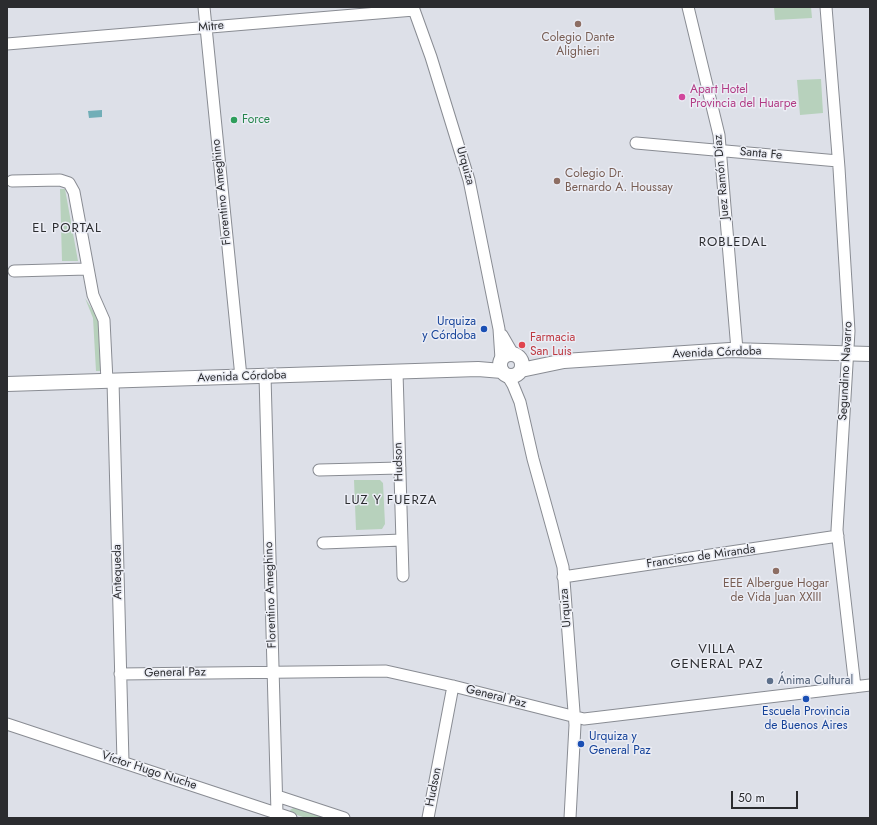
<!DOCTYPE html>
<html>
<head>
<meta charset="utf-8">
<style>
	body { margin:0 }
	#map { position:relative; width:877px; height:825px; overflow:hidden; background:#dde0e8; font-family:Jost,sans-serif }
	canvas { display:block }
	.frame { position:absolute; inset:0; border:8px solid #2b2c2f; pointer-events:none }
	.scale { position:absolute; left:731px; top:791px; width:67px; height:18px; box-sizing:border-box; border:2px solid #2b2c2f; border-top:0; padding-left:5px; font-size:12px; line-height:14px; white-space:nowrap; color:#2b2c2f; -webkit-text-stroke:3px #ebedf5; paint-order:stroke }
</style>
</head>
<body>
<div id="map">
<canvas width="877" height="825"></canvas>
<div class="frame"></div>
<div class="scale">50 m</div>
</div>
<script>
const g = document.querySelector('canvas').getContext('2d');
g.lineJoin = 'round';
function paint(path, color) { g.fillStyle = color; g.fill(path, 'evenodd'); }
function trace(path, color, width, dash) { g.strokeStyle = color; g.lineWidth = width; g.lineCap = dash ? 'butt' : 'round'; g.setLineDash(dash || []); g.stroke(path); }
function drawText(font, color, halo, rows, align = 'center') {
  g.font = font + ' Jost,sans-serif'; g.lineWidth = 3; g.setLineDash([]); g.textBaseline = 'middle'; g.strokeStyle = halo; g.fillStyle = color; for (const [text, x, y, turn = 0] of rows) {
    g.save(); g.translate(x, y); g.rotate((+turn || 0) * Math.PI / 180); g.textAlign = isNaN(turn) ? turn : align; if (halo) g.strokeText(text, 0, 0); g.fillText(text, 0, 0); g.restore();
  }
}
const green = new Path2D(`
	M774,7H811L812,18L775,20Z
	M821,79L823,113L800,115L797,80Z
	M60,189H65L78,261H62Z
	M85,298L99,320L101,371H96L93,318Z
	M354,480H380L383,483L385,524L382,529L356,530Z
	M295,807L327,818H306L291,813L290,810Z`);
const water = new Path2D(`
	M102,110V117L89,118L88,111Z`);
const minor = new Path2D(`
	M204,7L241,377
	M413,7L431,57L469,180L499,329L501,359
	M688,7L719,135L737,350
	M826,7L839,168L849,331L837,530L855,687
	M7,44L414,10
	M636,143L838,161
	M12,181L60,180L69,183L74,192L93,295L104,320L107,381
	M14,271L87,269
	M502,335L513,354
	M397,372L403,576
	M507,375L513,385L520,402L533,459L563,567L575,725L570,818
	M265,376L277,813
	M113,381L123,762
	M319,470L400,468
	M323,543L402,540
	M563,577L838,536
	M120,674L386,671L453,686L584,719L870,685
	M7,724L291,818
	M277,796L344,818
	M428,818L453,686`);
const major = new Path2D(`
	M500 365a11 11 0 1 1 22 0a11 11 0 1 1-22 0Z
	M521,370L564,361L730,350L870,354
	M7,384L478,369L502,371`);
const markers = [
	[578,24,4,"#8d6e63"],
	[682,97,4,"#d1479c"],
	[234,120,4,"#2e9e5b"],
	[557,181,4,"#8d6e63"],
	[484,329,4,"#1a4fb4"],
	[522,345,4,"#e0444e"],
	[776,571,4,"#8d6e63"],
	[770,681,4,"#5c6f8a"],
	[806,699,4,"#1a4fb4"],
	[581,744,4,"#1a4fb4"]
];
const streetNames = [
	["Mitre",211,27,-5],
	["Santa Fe",761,154,5],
	["Urquiza",465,166,74],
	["Juez Ramón Díaz",722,177,-95],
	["Florentino Ameghino",222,192,-96],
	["Avenida Córdoba",717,353,-2],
	["Segundino Navarro",846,371,-87],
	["Avenida Córdoba",242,377,-2],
	["Hudson",399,462,-92],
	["Francisco de Miranda",701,557,-8],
	["Antequeda",118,572,-91],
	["Florentino Ameghino",271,595,-92],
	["Urquiza",566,608,-95],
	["General Paz",175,673,-1],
	["General Paz",496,697,14],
	["Víctor Hugo Nuche",149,771,18],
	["Hudson",434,787,-79]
];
const educationNames = [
	["Colegio Dante",578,38],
	["Alighieri",578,52],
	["Colegio Dr.",565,174,"left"],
	["Bernardo A. Houssay",565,188,"left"],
	["EEE Albergue Hogar",776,584],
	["de Vida Juan XXIII",776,598]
];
const hotelNames = [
	["Apart Hotel",690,90],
	["Provincia del Huarpe",690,104]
];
const leisureNames = [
	["Force",242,120]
];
const transitNames = [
	["Urquiza",476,322],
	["y Córdoba",476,336],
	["Escuela Provincia",806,712,"center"],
	["de Buenos Aires",806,726,"center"],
	["Urquiza y",589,737,"left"],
	["General Paz",589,751,"left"]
];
const healthNames = [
	["Farmacia",530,338],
	["San Luis",530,352]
];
const serviceNames = [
	["Ánima Cultural",778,681]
];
const neighbourhoodNames = [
	["EL PORTAL",67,229],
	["ROBLEDAL",733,243],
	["LUZ Y FUERZA",391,501],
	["VILLA",717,650],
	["GENERAL PAZ",717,665]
];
paint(green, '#b7d1bc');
paint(water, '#71aeb7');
trace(minor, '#898c93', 13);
trace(major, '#898c93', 16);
trace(minor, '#fff', 11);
trace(major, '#fff', 14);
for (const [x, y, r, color] of markers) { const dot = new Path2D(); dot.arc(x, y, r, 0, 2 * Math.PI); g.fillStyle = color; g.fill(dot); trace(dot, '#ebedf5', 1.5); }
drawText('12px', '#2b2c2f', '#ebedf5', streetNames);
drawText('12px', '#785e54', '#ebedf5', educationNames);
drawText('12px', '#b23c85', '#ebedf5', hotelNames, 'left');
drawText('12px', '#27864d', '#ebedf5', leisureNames, 'left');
drawText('12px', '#164399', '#ebedf5', transitNames, 'right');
drawText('12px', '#be3a42', '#ebedf5', healthNames, 'left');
drawText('12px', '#4e5e75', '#ebedf5', serviceNames, 'left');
g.letterSpacing = '1px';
drawText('13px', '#2b2c2f', '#ebedf5', neighbourhoodNames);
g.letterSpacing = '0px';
</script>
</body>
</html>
